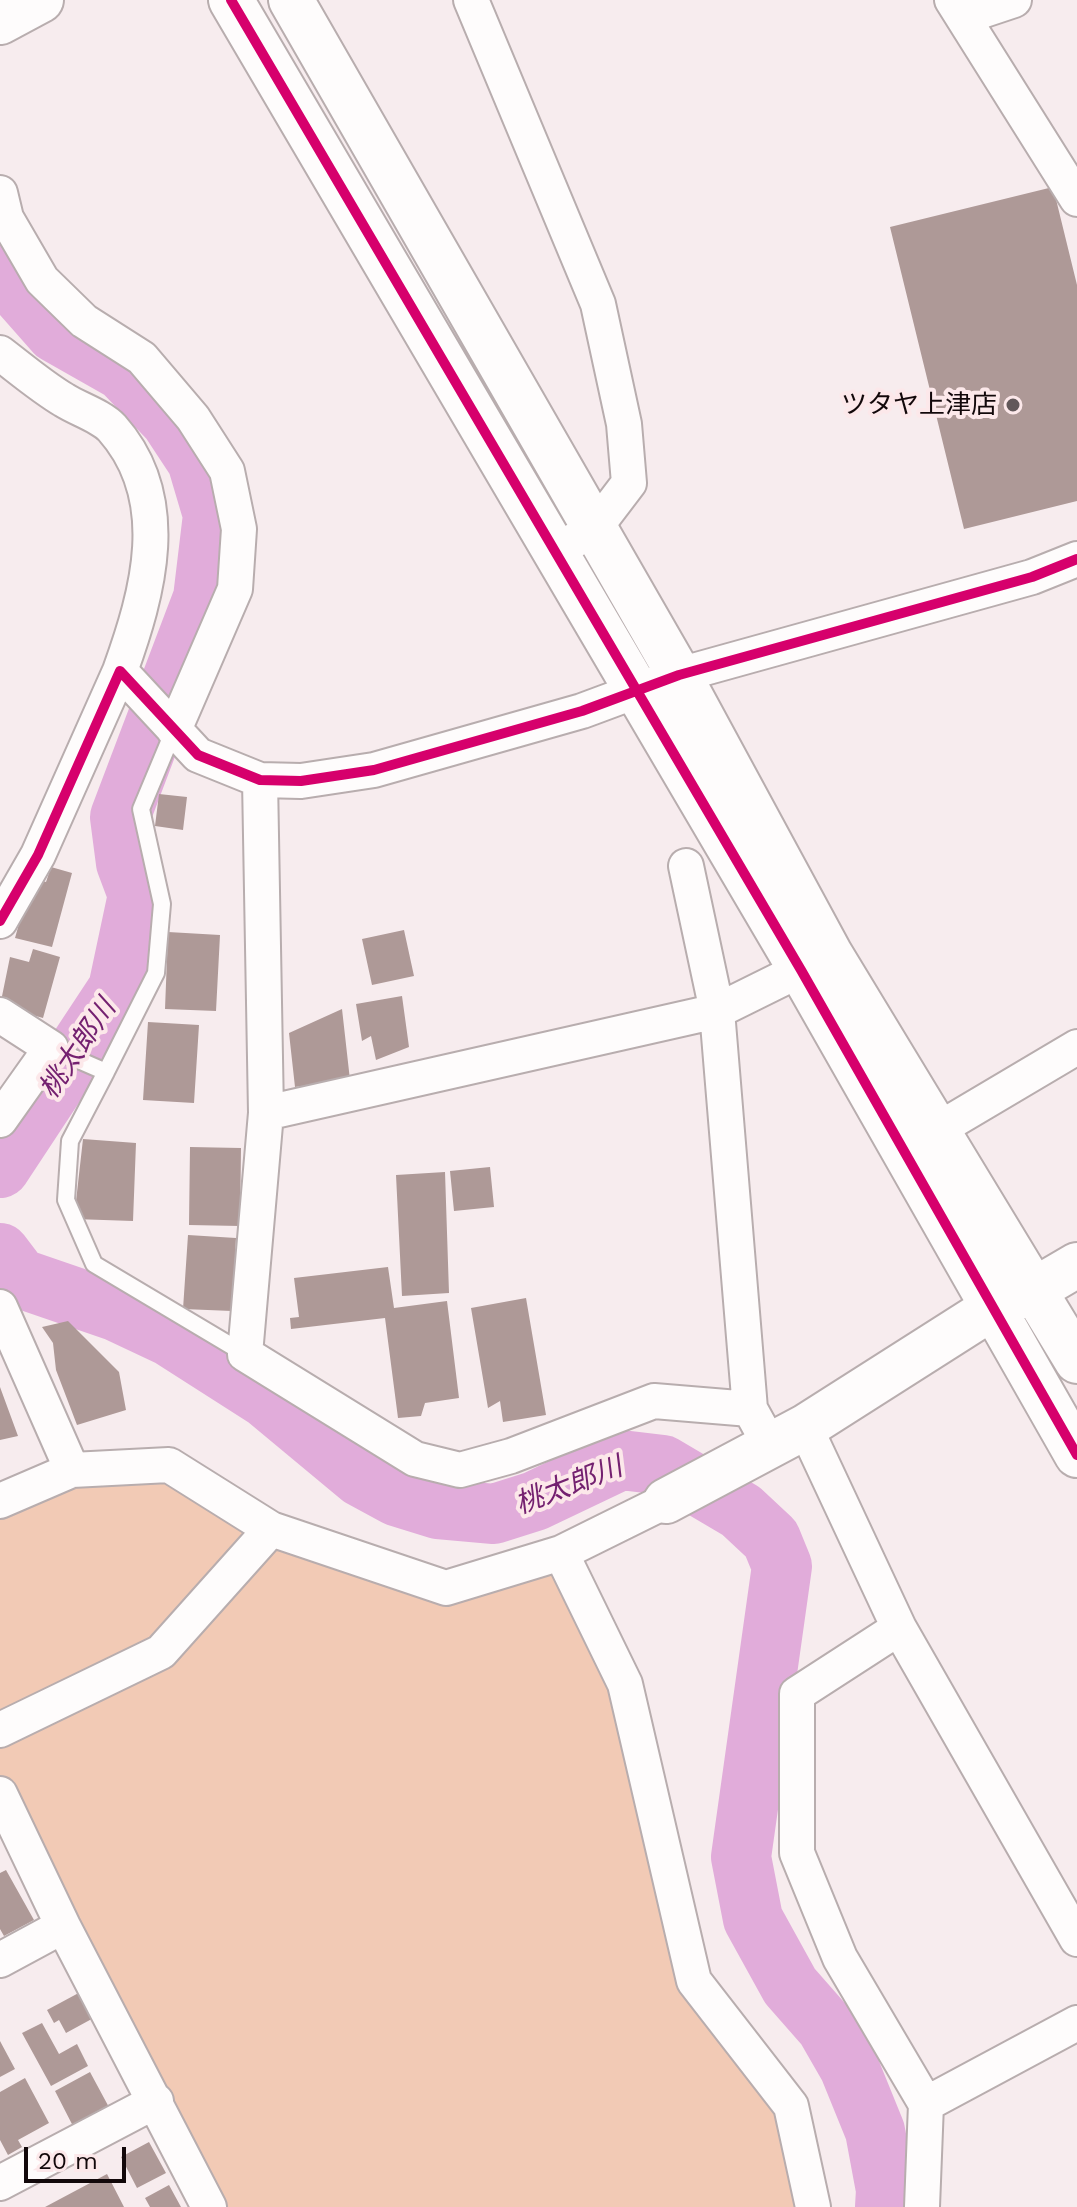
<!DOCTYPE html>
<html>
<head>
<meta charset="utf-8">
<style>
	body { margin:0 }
	#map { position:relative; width:1077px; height:2207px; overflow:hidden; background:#f7ecee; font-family:"Work Sans",sans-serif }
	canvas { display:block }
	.scale { position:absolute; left:24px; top:2147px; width:102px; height:36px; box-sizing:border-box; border:4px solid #12080a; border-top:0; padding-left:10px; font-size:24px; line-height:28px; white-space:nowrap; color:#12080a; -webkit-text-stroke:6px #fce8ea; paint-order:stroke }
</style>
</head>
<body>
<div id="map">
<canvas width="1077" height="2207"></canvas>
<div class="scale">20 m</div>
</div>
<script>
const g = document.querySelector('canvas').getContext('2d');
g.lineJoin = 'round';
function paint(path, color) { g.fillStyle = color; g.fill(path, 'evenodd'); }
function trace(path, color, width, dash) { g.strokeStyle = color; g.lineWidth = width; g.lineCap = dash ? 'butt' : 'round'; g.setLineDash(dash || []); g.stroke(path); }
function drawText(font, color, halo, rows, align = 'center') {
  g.font = font + ' "Work Sans","Noto Sans JP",sans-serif'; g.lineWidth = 8; g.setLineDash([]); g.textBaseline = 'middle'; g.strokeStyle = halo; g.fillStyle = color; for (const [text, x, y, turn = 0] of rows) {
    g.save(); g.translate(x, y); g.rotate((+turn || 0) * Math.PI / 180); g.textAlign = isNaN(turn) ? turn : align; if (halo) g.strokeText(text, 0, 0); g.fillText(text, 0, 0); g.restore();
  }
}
const green = new Path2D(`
	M169,1465L271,1529L446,1588L561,1553L625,1684L694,1981L791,2106L813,2207H211L0,1791V1501Z`);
const river = new Path2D(`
	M0,260L10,281L56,333L123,371L170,420L197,461L213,515L203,598L120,817L126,863L138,895L118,989L0,1168
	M0,1253L19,1278L118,1312L169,1336L266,1398L361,1477L396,1496L438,1509L494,1514L535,1501L621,1460L663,1465L741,1511L771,1539L782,1566L741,1857L753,1919L790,1986L826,2027L849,2067L875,2131L886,2190L885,2207`);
const building = new Path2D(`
	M1053,187L1077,285V501L964,529L890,227Z
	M159,794L187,797L183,830L155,826Z
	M51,867L72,873L52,947L15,938L32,878L46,882Z
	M404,930L414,976L372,985L362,939Z
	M168,932L220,935L216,1011L165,1009Z
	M33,949L60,957L43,1018L0,1006L10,957L29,962Z
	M402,996L409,1047L376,1060L371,1036L362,1041L356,1004Z
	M342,1009L350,1080L295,1087L289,1033Z
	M148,1022L199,1025L194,1103L143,1100Z
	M83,1139L136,1143L133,1221L74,1219Z
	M190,1147L241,1148L240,1226L189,1225Z
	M490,1167L494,1207L454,1211L450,1171Z
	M445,1172L449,1293L402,1296L396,1175Z
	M188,1235L236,1238L232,1311L183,1309Z
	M388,1267L394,1308L447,1301L459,1398L425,1403L421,1416L398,1418L385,1318L291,1329L290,1318L299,1317L294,1278Z
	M526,1298L546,1415L503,1422L500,1401L488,1408L471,1308Z
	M68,1321L119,1372L126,1410L77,1425L56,1370L53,1343L42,1327Z
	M0,1387L18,1436L0,1440Z
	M6,1870L34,1920L4,1936L0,1929V1873Z
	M86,1989L99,2015L66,2033L59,2020L54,2023L47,2010Z
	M42,2023L59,2054L77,2044L88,2066L51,2086L22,2033Z
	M0,2041L15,2069L0,2077Z
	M90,2072L111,2111L75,2130L55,2091Z
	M25,2078L49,2123L18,2140L22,2147L8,2155L0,2140V2092Z
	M149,2142L166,2173L137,2188L121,2157Z
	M107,2174L124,2207H45Z
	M169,2185L181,2207H150L145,2198Z`);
const lane = new Path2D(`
	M51,1048L106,1072L70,1141L66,1200L94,1264L245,1354
	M106,1072L156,973L162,904L141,809L174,730`);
const street = new Path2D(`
	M471,0L598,304L624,424L629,483L594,529L556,551
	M952,0L1077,199
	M963,17L1014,0
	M0,193L6,218L42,280L84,321L142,358L193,418L227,471L239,529L235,589L174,730
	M0,353C21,369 42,387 64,400C78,409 101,416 112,428C175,499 148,593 120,671
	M260,780L266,1113L245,1354L415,1459L460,1470L511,1456L654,1401L750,1409
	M686,866L717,1011L750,1409L761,1429
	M0,921L38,855L120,671L198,755L260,780L301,781L374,770L582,711L679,675L1032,577L1077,559
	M0,1015L51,1048L0,1120
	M266,1113L717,1011L822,959
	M937,1130L1077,1047
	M0,1307L72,1470
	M805,1427L899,1628L1077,1939
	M0,1501L72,1470L169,1465L271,1529L446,1588L561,1553L666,1501
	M561,1553L625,1684L694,1981L791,2106L813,2207
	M899,1628L797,1694V1853L840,1958L926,2104L922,2207
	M0,1730L161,1652L271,1529
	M0,1794L63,1926L209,2207
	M0,1960L63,1926
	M926,2104L1077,2023
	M0,2183L156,2101`);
const secondary = new Path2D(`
	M231,0L801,970L1077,1455
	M291,0L679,675L830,954L1077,1361
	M666,1501L805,1427L992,1308L1036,1289L1077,1265`);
const highway = new Path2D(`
	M0,22L41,0`);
const cycleway = new Path2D(`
	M231,0L801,970L1077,1455
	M0,921L38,855L120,671L198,755L260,780L301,781L374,770L582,711L679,675L1032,577L1077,559`);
const markers = [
	[1013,405,8,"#62585a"]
];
const poiNames = [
	["ツタヤ上津店",997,405]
];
const waterNames = [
	["桃太郎川",78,1049,-56],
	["桃太郎川",569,1486,-21]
];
paint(green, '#f2cab5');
trace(river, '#e1acda', 60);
paint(building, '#ae9997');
trace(lane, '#b8adae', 20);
trace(street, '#b8adae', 38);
trace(secondary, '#b8adae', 48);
trace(highway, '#b8adae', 48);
trace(lane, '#fefcfc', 16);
trace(street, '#fefcfc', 34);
trace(secondary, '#fefcfc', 44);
trace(highway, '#fefcfc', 44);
trace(cycleway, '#d6006c', 10);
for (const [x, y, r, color] of markers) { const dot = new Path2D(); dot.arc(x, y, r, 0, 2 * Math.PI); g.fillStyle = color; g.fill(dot); trace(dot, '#fce8ea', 3); }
drawText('26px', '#12080a', '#fce8ea', poiNames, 'right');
drawText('italic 28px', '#742170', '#fce8ea', waterNames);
</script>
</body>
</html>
